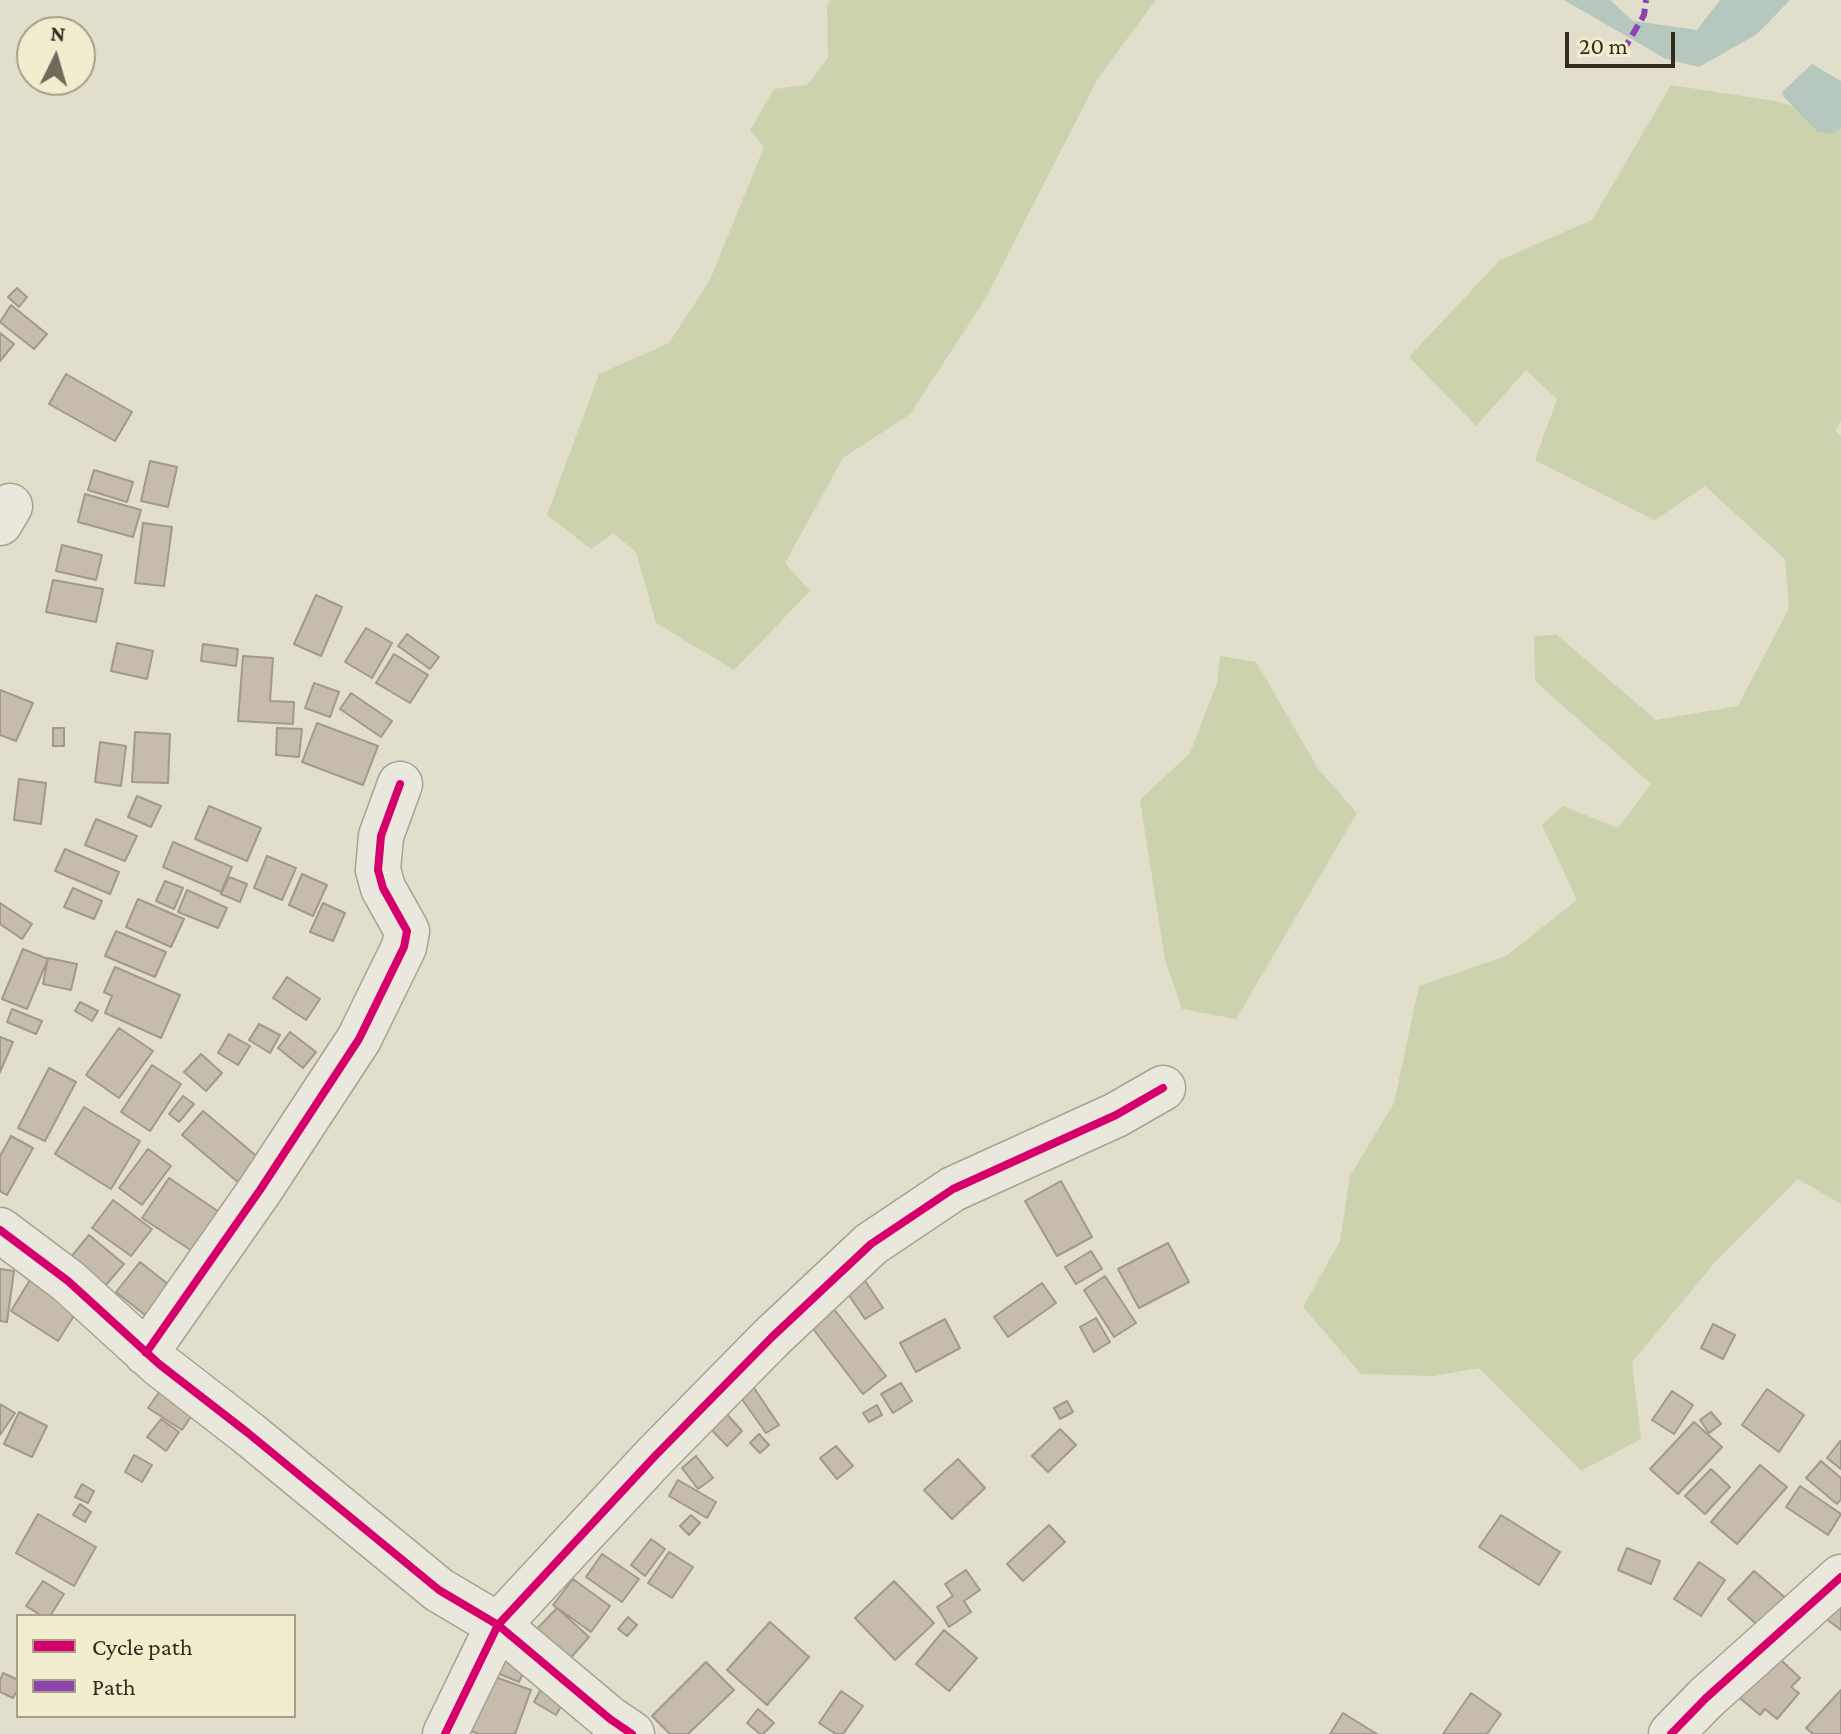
<!DOCTYPE html>
<html>
<head>
<meta charset="utf-8">
<style>
	body { margin:0 }
	#map { position:relative; width:1841px; height:1734px; overflow:hidden; background:#e1decb; font-family:"Crimson Pro",serif }
	canvas { display:block }
	.legend { position:absolute; left:16px; top:1614px; width:280px; height:104px; box-sizing:border-box; background:#f3edd0; border:2px solid #a79f88; margin:0; padding:10px 14px; list-style:none; font-size:24px; color:#342b1d }
	.legend li { display:flex; align-items:center; gap:16px; height:40px }
	.legend b { width:40px; border:2px solid #a79f88 }
	.north { position:absolute; left:16px; top:16px; width:80px; height:80px; box-sizing:border-box; background:#f3edd0; border:2px solid #a79f88; border-radius:50%; rotate:5deg; font-size:22px; font-weight:700; line-height:32px; text-align:center; color:#342b1d }
	.north::after { content:''; display:block; margin:auto; width:28px; height:36px; background:#716a5a; clip-path:polygon(50% 0,100% 100%,50% 72%,0 100%) }
	.scale { position:absolute; left:1565px; top:32px; width:110px; height:36px; box-sizing:border-box; border:4px solid #342b1d; border-top:0; padding-left:10px; font-size:24px; line-height:28px; white-space:nowrap; color:#342b1d; -webkit-text-stroke:6px #f3edd0; paint-order:stroke }
</style>
</head>
<body>
<div id="map">
<canvas width="1841" height="1734"></canvas>
<ul class="legend">
<li><b style="height:10px;background:#d6006c"></b>Cycle path</li>
<li><b style="height:10px;background:#8e44ad"></b>Path</li>
</ul>
<div class="north">N</div>
<div class="scale">20 m</div>
</div>
<script>
const g = document.querySelector('canvas').getContext('2d');
g.lineJoin = 'round';
function paint(path, color) { g.fillStyle = color; g.fill(path, 'evenodd'); }
function trace(path, color, width, dash) { g.strokeStyle = color; g.lineWidth = width; g.lineCap = dash ? 'butt' : 'round'; g.setLineDash(dash || []); g.stroke(path); }
const green = new Path2D(`
	M831,0H1156L1098,78L984,301L910,414L843,458L785,563L810,591L734,670L656,623L636,552L613,533L591,549L547,515L599,374L669,343L710,280L764,147L750,131L774,89L807,85L828,58L827,5Z
	M1671,85L1775,101L1802,109L1841,110V421L1835,430L1841,437V1204L1798,1179L1717,1260L1632,1362L1641,1439L1581,1471L1479,1368L1433,1376L1361,1374L1303,1307L1340,1241L1350,1176L1394,1103L1419,986L1506,956L1577,900L1542,825L1563,806L1618,828L1651,784L1535,681L1534,636L1557,635L1656,720L1738,706L1789,608L1785,559L1705,486L1655,520L1535,460L1557,399L1526,370L1476,426L1409,357L1500,260L1592,220Z
	M1220,656L1256,662L1319,770L1357,813L1236,1019L1182,1009L1165,960L1140,800L1190,753L1217,683Z`);
const water = new Path2D(`
	M1564,0H1610L1633,21L1697,30L1720,0H1790L1757,34L1699,67L1666,59Z
	M1812,64L1841,81V128L1832,134L1817,131L1784,97L1782,92Z`);
const building = new Path2D(`
	M17,288L27,297L19,307L8,297Z
	M11,305L47,334L34,349L0,322Z
	M0,333L14,344L0,361Z
	M66,374L132,412L115,441L49,404Z
	M150,461L177,467L168,507L141,501Z
	M94,470L133,482L127,502L88,490Z
	M85,494L141,510L133,537L78,522Z
	M143,523L172,527L164,586L135,583Z
	M62,545L102,555L96,580L56,571Z
	M53,580L103,589L96,622L46,612Z
	M316,595L342,607L321,656L294,644Z
	M366,628L392,643L372,678L345,662Z
	M407,634L439,657L430,669L398,646Z
	M117,643L153,651L147,679L111,671Z
	M203,644L238,649L236,666L201,661Z
	M394,654L428,675L410,703L376,683Z
	M243,656L273,658L270,701L294,702L293,724L238,721Z
	M314,683L339,692L330,717L305,708Z
	M0,690L33,703L16,741L0,735Z
	M351,693L392,721L381,737L340,709Z
	M317,723L378,746L363,785L302,762Z
	M53,728H64V746H53Z
	M277,728L302,729L299,757L276,755Z
	M135,732L170,734L168,783L132,782Z
	M100,742L126,746L121,786L95,782Z
	M19,779L46,783L41,824L14,820Z
	M137,796L161,806L151,827L128,817Z
	M209,806L261,828L247,861L195,839Z
	M96,819L137,836L125,861L85,845Z
	M173,842L232,867L221,892L163,867Z
	M65,849L119,872L110,894L55,871Z
	M267,856L296,868L282,900L254,888Z
	M302,874L327,885L313,916L289,905Z
	M229,877L247,884L240,902L221,894Z
	M165,881L183,888L174,909L156,901Z
	M73,888L102,901L94,919L64,907Z
	M187,890L227,908L218,928L178,912Z
	M138,899L184,919L171,947L126,927Z
	M0,903L32,924L22,939L0,924Z
	M323,903L345,913L333,941L310,932Z
	M116,931L166,952L155,977L105,956Z
	M23,949L48,959L27,1009L2,999Z
	M48,958L77,964L71,990L43,984Z
	M115,967L180,995L161,1038L105,1013L112,996L104,992Z
	M287,977L320,999L306,1020L273,998Z
	M80,1002L98,1011L92,1021L75,1011Z
	M12,1009L42,1021L36,1034L7,1022Z
	M259,1024L280,1035L270,1053L249,1040Z
	M119,1028L153,1051L119,1098L86,1075Z
	M290,1032L316,1052L303,1068L278,1048Z
	M229,1034L250,1046L238,1065L218,1053Z
	M0,1037L13,1042L0,1072Z
	M201,1054L222,1073L206,1091L184,1072Z
	M152,1065L181,1084L150,1131L121,1112Z
	M49,1068L76,1082L45,1141L18,1128Z
	M183,1096L194,1104L179,1122L169,1114Z
	M84,1107L140,1141L111,1189L55,1154Z
	M203,1111L260,1159L239,1183L182,1135Z
	M11,1136L33,1148L7,1195L0,1191V1156Z
	M148,1149L171,1166L142,1205L119,1188Z
	M169,1178L222,1214L195,1253L142,1218Z
	M1061,1181L1092,1237L1057,1256L1025,1201Z
	M113,1200L152,1229L131,1256L92,1228Z
	M89,1235L124,1264L105,1286L71,1257Z
	M1168,1243L1189,1282L1139,1308L1118,1269Z
	M1091,1251L1102,1269L1076,1284L1065,1267Z
	M140,1262L169,1285L145,1315L116,1292Z
	M0,1269L14,1271L7,1322L0,1321Z
	M860,1273L883,1308L865,1319L842,1285Z
	M1105,1276L1136,1323L1114,1337L1084,1290Z
	M30,1280L77,1311L58,1341L11,1311Z
	M1042,1283L1056,1303L1008,1337L994,1317Z
	M830,1304L886,1376L863,1394L807,1321Z
	M1096,1318L1110,1342L1094,1352L1080,1327Z
	M945,1319L960,1348L916,1372L900,1343Z
	M1713,1324L1735,1335L1723,1359L1701,1348Z
	M901,1383L912,1401L893,1413L881,1394Z
	M752,1385L779,1425L766,1433L739,1395Z
	M1767,1389L1804,1415L1779,1452L1742,1425Z
	M160,1391L194,1412L182,1430L148,1408Z
	M1672,1391L1693,1405L1674,1434L1652,1420Z
	M1067,1401L1073,1412L1060,1419L1054,1408Z
	M0,1404L15,1413L0,1435Z
	M877,1405L882,1415L869,1422L863,1413Z
	M19,1412L47,1426L32,1457L4,1444Z
	M725,1412L742,1431L727,1446L709,1427Z
	M1711,1412L1721,1424L1709,1433L1700,1420Z
	M161,1419L179,1432L166,1451L147,1437Z
	M1694,1422L1722,1447L1678,1494L1650,1469Z
	M1060,1429L1076,1445L1048,1472L1032,1456Z
	M759,1434L769,1445L760,1453L750,1443Z
	M1840,1441L1841,1442V1469L1827,1458Z
	M836,1446L853,1466L837,1479L820,1458Z
	M134,1455L152,1465L142,1482L125,1472Z
	M696,1456L713,1478L698,1489L682,1468Z
	M958,1459L985,1488L952,1519L924,1490Z
	M1821,1461L1841,1478V1499L1837,1504L1806,1478Z
	M1760,1465L1787,1487L1737,1544L1711,1522Z
	M1711,1469L1730,1487L1705,1514L1685,1496Z
	M678,1480L716,1502L707,1518L669,1496Z
	M82,1484L94,1491L88,1503L75,1497Z
	M1800,1486L1841,1514L1828,1535L1786,1507Z
	M80,1504L91,1512L85,1522L73,1515Z
	M38,1514L96,1547L74,1586L16,1553Z
	M691,1515L700,1523L689,1535L680,1526Z
	M1501,1515L1560,1552L1539,1585L1479,1547Z
	M1049,1525L1065,1542L1023,1581L1007,1564Z
	M651,1539L665,1549L645,1576L631,1565Z
	M1627,1548L1660,1561L1651,1584L1618,1570Z
	M669,1552L693,1567L672,1598L648,1583Z
	M602,1554L639,1579L622,1602L586,1577Z
	M1699,1562L1725,1580L1701,1616L1674,1599Z
	M966,1570L980,1590L964,1601L971,1612L949,1627L937,1607L953,1596L945,1584Z
	M1754,1571L1788,1600L1762,1629L1728,1599Z
	M573,1579L610,1606L591,1632L553,1605Z
	M43,1581L64,1594L50,1616H42L26,1606Z
	M894,1581L934,1623L895,1660L855,1618Z
	M1841,1596V1630L1818,1613Z
	M557,1608L589,1637L567,1662L534,1632Z
	M628,1617L637,1625L627,1636L618,1629Z
	M770,1622L809,1657L767,1705L727,1670Z
	M944,1630L977,1658L949,1691L916,1664Z
	M498,1651L527,1663L519,1682L490,1670Z
	M1780,1659L1800,1678L1791,1687L1799,1693L1777,1719L1765,1709L1760,1715L1729,1689L1752,1660L1767,1673Z
	M706,1662L734,1690L688,1734H670L652,1716Z
	M3,1673L18,1680V1689L13,1698L0,1692V1680Z
	M487,1674L531,1690L515,1734H479L466,1729Z
	M544,1683L567,1696L556,1715L534,1702Z
	M1841,1690V1734H1813L1806,1728Z
	M841,1691L863,1706L843,1734H836L819,1723Z
	M1471,1693L1501,1714L1487,1734H1443Z
	M758,1709L774,1723L763,1734H760L747,1723Z
	M1343,1713L1377,1734H1330Z`);
const minor = new Path2D(`
	M0,523L10,506
	M0,1230L68,1281L159,1364L248,1433L439,1590L498,1625L445,1734
	M146,1353L260,1190L359,1039L404,947L407,931L383,888L378,870L381,836L400,784
	M632,1734L610,1719L498,1625L655,1456L772,1337L871,1244L953,1189L1116,1115L1163,1088
	M1671,1734L1706,1698L1841,1577`);
const quiet = new Path2D(`
	M1623,51L1644,15L1646,0`);
const cycleway = new Path2D(`
	M0,1230L68,1281L159,1364L248,1433L439,1590L498,1625L445,1734
	M146,1353L260,1190L359,1039L404,947L407,931L383,888L378,870L381,836L400,784
	M632,1734L610,1719L498,1625L655,1456L772,1337L871,1244L953,1189L1116,1115L1163,1088
	M1671,1734L1706,1698L1841,1577`);
paint(green, '#cdd2ae');
paint(water, '#b6c8be');
paint(building, '#c5bcac');
trace(building, '#a1998b', 2);
trace(minor, '#a6a294', 47);
trace(minor, '#eae7dc', 44);
trace(quiet, '#8e44ad', 6, [12, 6]);
trace(cycleway, '#d6006c', 8);
</script>
</body>
</html>
